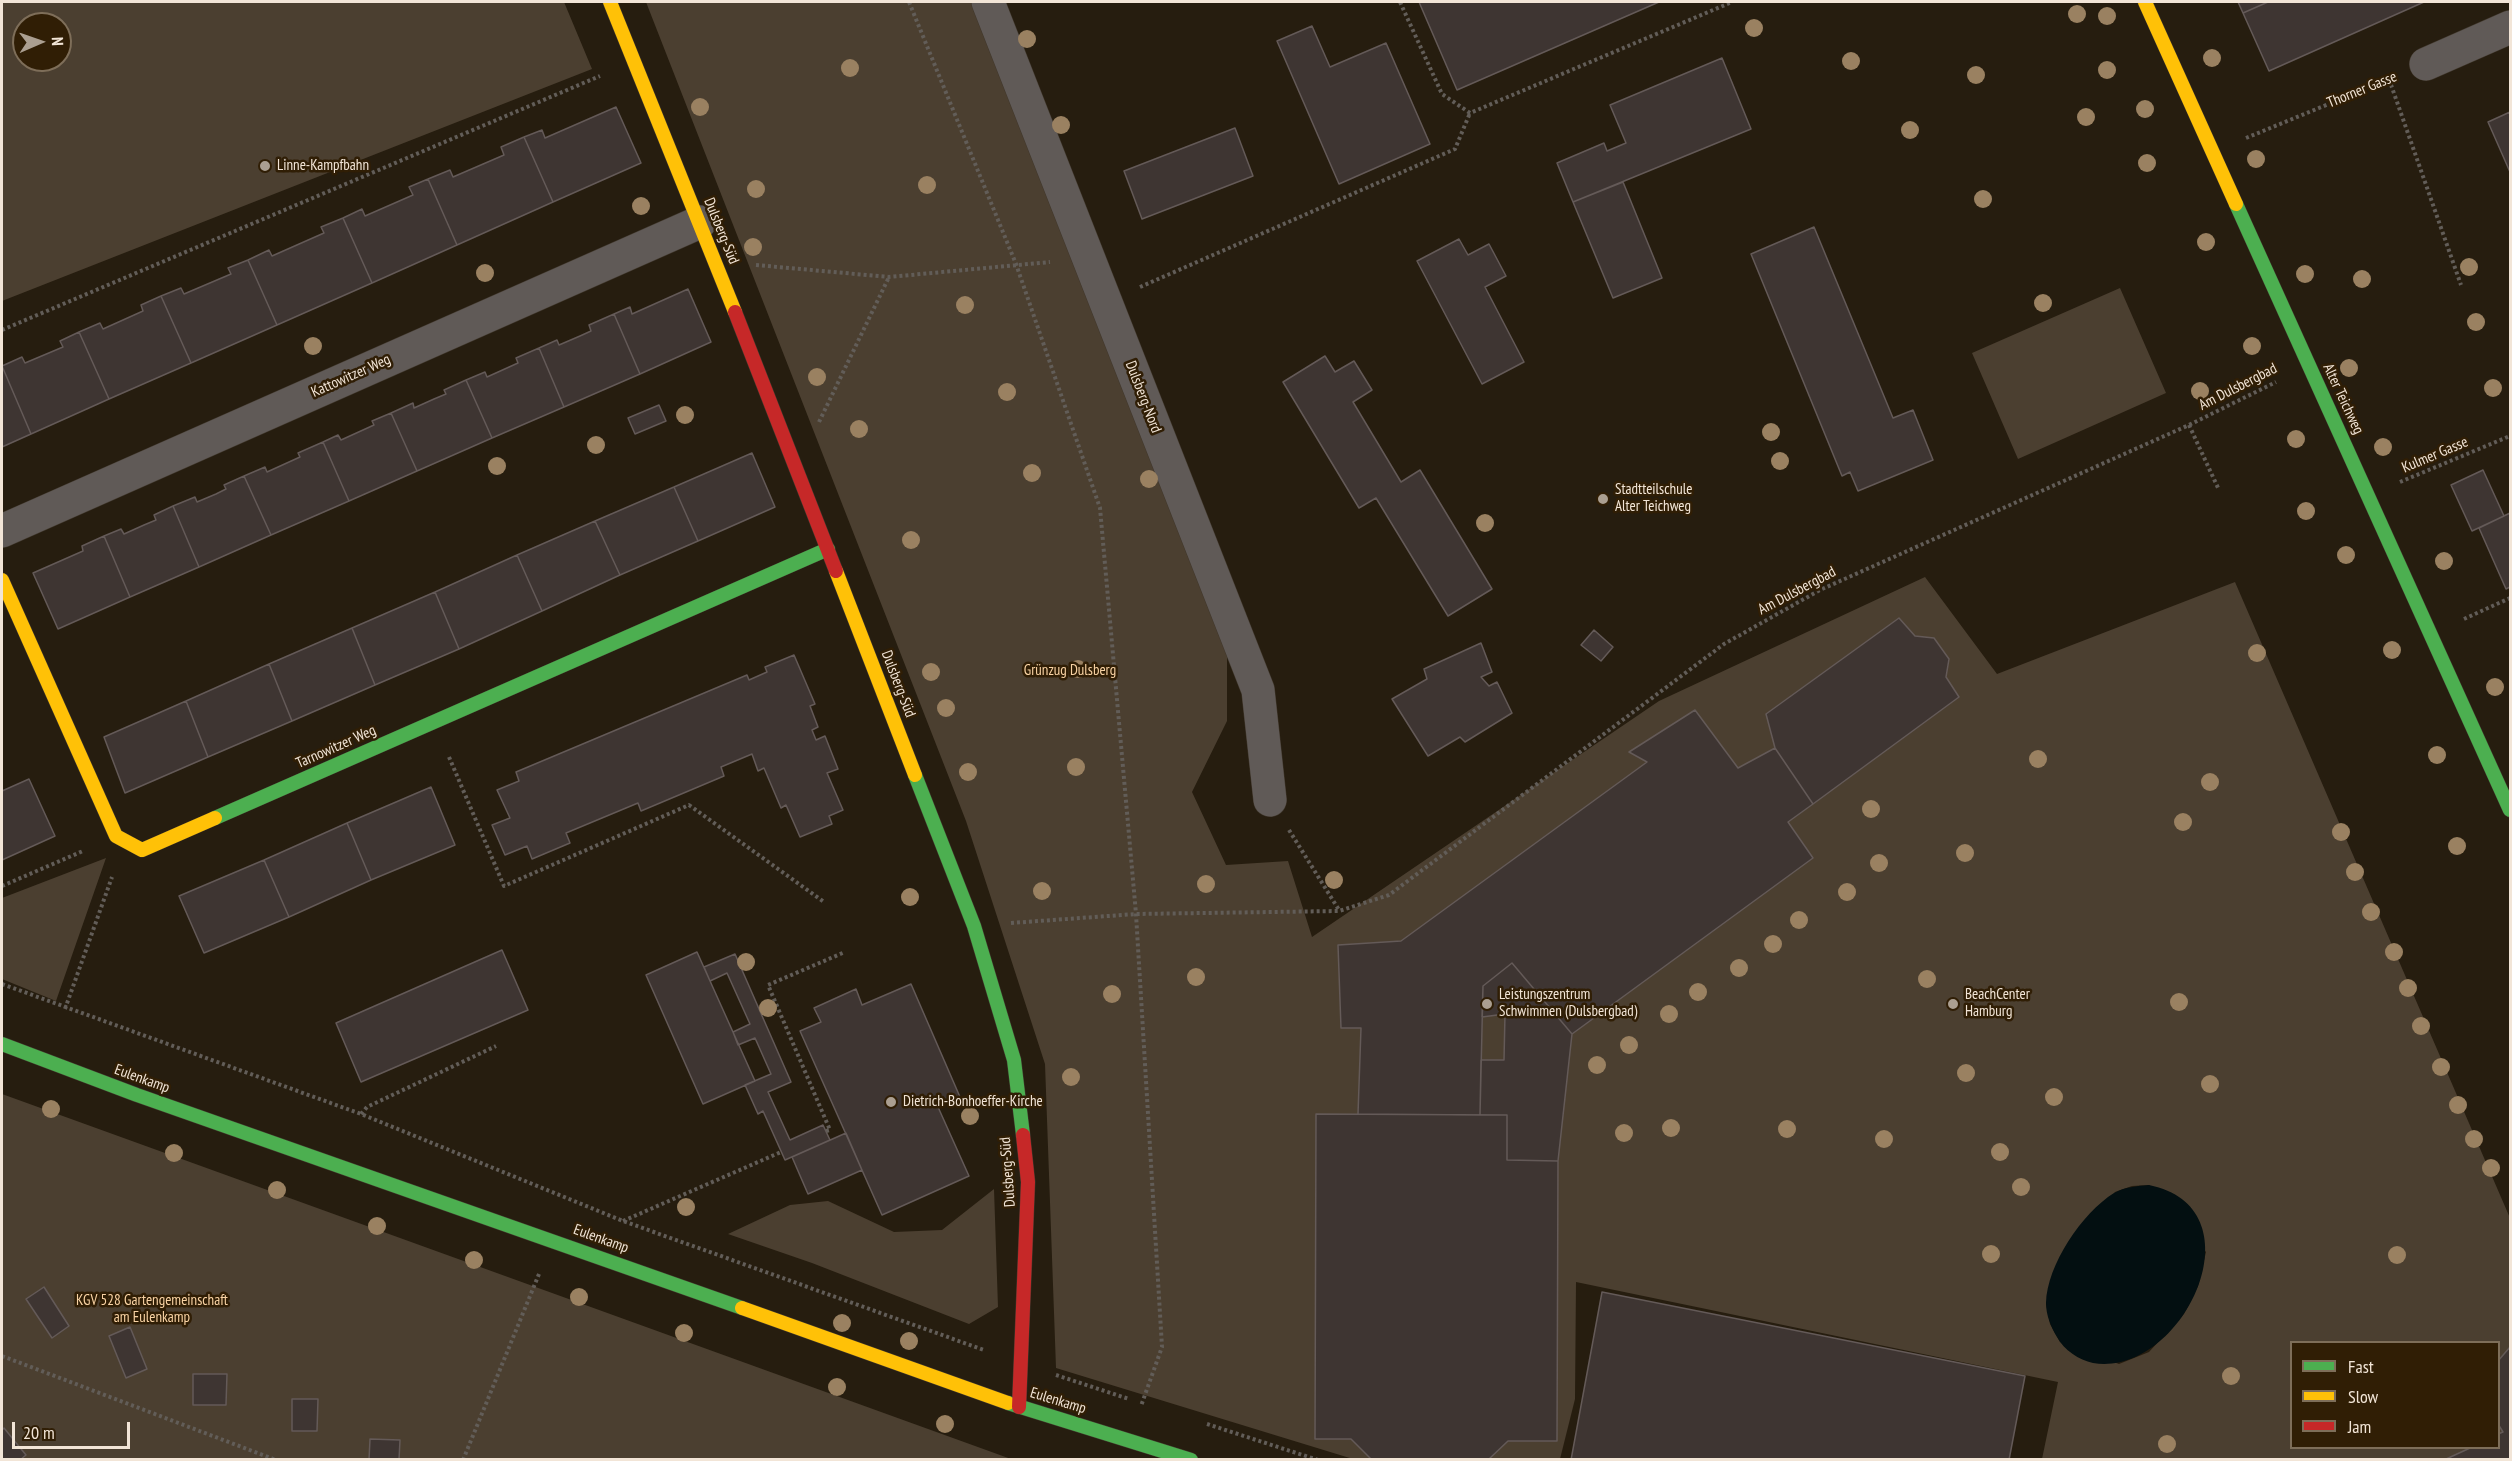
<!DOCTYPE html>
<html>
<head>
<meta charset="utf-8">
<style>
	body { margin:0 }
	#map { position:relative; width:2512px; height:1461px; overflow:hidden; background:#261d0f; font-family:"PT Sans Narrow",sans-serif }
	canvas { display:block }
	.frame { position:absolute; inset:0; border:3px solid #f2e5d7; pointer-events:none }
	.legend { position:absolute; left:2290px; top:1341px; width:210px; height:108px; box-sizing:border-box; background:#301e05; border:2px solid #7e6e59; margin:0; padding:8px 10px; list-style:none; font-size:18px; color:#f2e5d7 }
	.legend li { display:flex; align-items:center; gap:12px; height:30px }
	.legend b { width:30px; border:2px solid #7e6e59 }
	.north { position:absolute; left:12px; top:12px; width:60px; height:60px; box-sizing:border-box; background:#301e05; border:2px solid #7e6e59; border-radius:50%; rotate:88deg; font-size:16px; font-weight:700; line-height:24px; text-align:center; color:#f2e5d7 }
	.north::after { content:''; display:block; margin:auto; width:21px; height:27px; background:#ab9f91; clip-path:polygon(50% 0,100% 100%,50% 72%,0 100%) }
	.scale { position:absolute; left:12px; top:1422px; width:118px; height:27px; box-sizing:border-box; border:3px solid #f2e5d7; border-top:0; padding-left:8px; font-size:18px; line-height:21px; white-space:nowrap; color:#f2e5d7; -webkit-text-stroke:4px #301e05; paint-order:stroke }
</style>
</head>
<body>
<div id="map">
<canvas width="2512" height="1461"></canvas>
<div class="frame"></div>
<ul class="legend">
<li><b style="height:8px;background:#4caf50"></b>Fast</li>
<li><b style="height:8px;background:#ffc107"></b>Slow</li>
<li><b style="height:8px;background:#c62828"></b>Jam</li>
</ul>
<div class="north">N</div>
<div class="scale">20 m</div>
</div>
<script>
const g = document.querySelector('canvas').getContext('2d');
g.lineJoin = 'round';
function paint(path, color) { g.fillStyle = color; g.fill(path, 'evenodd'); }
function trace(path, color, width, dash) { g.strokeStyle = color; g.lineWidth = width; g.lineCap = dash ? 'butt' : 'round'; g.setLineDash(dash || []); g.stroke(path); }
function drawText(font, color, halo, rows, align = 'center') {
  g.font = font + ' "PT Sans Narrow",sans-serif'; g.lineWidth = 5; g.setLineDash([]); g.textBaseline = 'middle'; g.strokeStyle = halo; g.fillStyle = color; for (const [text, x, y, turn = 0] of rows) {
    g.save(); g.translate(x, y); g.rotate((+turn || 0) * Math.PI / 180); g.textAlign = isNaN(turn) ? turn : align; if (halo) g.strokeText(text, 0, 0); g.fillText(text, 0, 0); g.restore();
  }
}
const green = new Path2D(`
	M2,2H564L592,69L2,301ZM24,24H60V60H24Z
	M646,2H971L1227,654V721L1192,792L1226,865L1288,861L1312,937L1659,701L1925,577L1997,674L2235,582L2510,1218V1459H2042L2058,1382L1576,1282L1575,1399L1560,1459H1353L1056,1368L1045,1064L966,821ZM2149,1185L2206,1252L2198,1286L2184,1314L2149,1352L2119,1364L2060,1342L2050,1324L2046,1303L2115,1192L2132,1186ZM2292,1342H2498V1448H2292Z
	M2120,288L2166,393L2018,459L1972,353Z
	M106,858L56,1001L2,979V898Z
	M2,1094L1011,1459H2Z
	M994,1189L998,1307L969,1324L812,1263L728,1234L790,1205L828,1201L894,1232L942,1230Z`);
const water = new Path2D(`
	M2149,1185C2263,1208 2183,1378 2093,1363C2079,1360 2064,1350 2057,1337C2051,1327 2046,1315 2046,1303C2047,1265 2082,1213 2114,1193C2125,1187 2137,1186 2149,1185Z`);
const building = new Path2D(`
	M1419,2H1659L1457,90Z
	M2238,2H2268L2243,13Z
	M2268,2H2424L2269,71L2243,13Z
	M1312,26L1330,67L1386,43L1430,144L1339,184L1277,41Z
	M1722,58L1751,129L1573,202L1557,163L1604,143L1607,151L1626,143L1610,105Z
	M616,107L641,163L553,202L524,137L542,130L545,138Z
	M2510,112V172L2488,122Z
	M1235,128L1253,176L1142,219L1124,171Z
	M524,137L553,202L457,245L428,179L450,170L453,177L504,155L501,147Z
	M428,179L457,245L372,283L343,218L362,209L365,216L413,195L409,187Z
	M1623,182L1662,278L1613,298L1573,202Z
	M343,218L372,283L277,325L248,260L269,250L272,256L324,233L321,227Z
	M1814,227L1893,418L1913,410L1933,460L1858,491L1850,472L1842,476L1751,254Z
	M1459,239L1468,255L1489,244L1506,276L1485,287L1524,362L1482,384L1417,261Z
	M248,260L277,325L191,363L161,296L181,288L184,294L231,274L228,268Z
	M688,289L711,342L640,374L614,314L630,307L632,314Z
	M161,296L191,363L109,399L79,332L100,323L103,329L143,311L141,305Z
	M614,314L640,374L564,407L539,348L557,340L559,345L580,336L591,331L589,325Z
	M79,332L109,399L31,434L2,366L22,357L25,363L63,347L60,341Z
	M539,348L564,407L492,438L466,380L485,372L487,377L518,363L516,358Z
	M1325,356L1335,372L1354,361L1372,390L1353,402L1401,482L1420,470L1492,589L1448,616L1376,498L1359,508L1283,382Z
	M2,366L31,434L2,447Z
	M466,380L492,438L417,471L391,413L413,403L414,408L434,399L446,394L444,390Z
	M659,405L666,421L635,434L628,418Z
	M391,413L417,471L349,501L323,442L338,435L341,440L374,425L372,421Z
	M323,442L349,501L271,535L244,476L265,467L267,472L300,457L298,453Z
	M752,453L775,507L698,541L674,487Z
	M2483,470L2504,516L2472,531L2451,485Z
	M244,476L271,535L199,567L173,506L195,497L197,502L216,494L226,489L224,485Z
	M674,487L698,541L620,575L595,521Z
	M173,506L199,567L130,597L104,536L121,529L124,534L144,525L156,520L154,515Z
	M2510,513V587L2506,589L2479,528Z
	M595,521L620,575L542,611L517,555Z
	M104,536L130,597L58,629L33,573L83,551L82,546Z
	M517,555L542,611L459,649L435,592Z
	M435,592L459,649L375,685L352,628Z
	M1899,618L1915,636L1934,638L1949,659L1946,677L1959,697L1813,804L1775,748L1766,714Z
	M352,628L375,685L292,721L269,664Z
	M1594,630L1613,647L1601,661L1581,645Z
	M1481,643L1492,672L1481,677L1489,686L1497,682L1512,713L1465,742L1460,737L1428,756L1392,699L1427,679L1424,669Z
	M794,655L815,704L810,706L818,727L812,730L816,740L825,736L838,769L827,773L843,810L829,816L832,824L800,837L786,805L781,808L764,768L758,771L752,754L721,767L724,776L641,811L638,803L566,833L570,843L532,859L527,846L505,855L492,825L510,818L497,790L519,781L516,772L747,675L749,680L767,672L765,667Z
	M269,664L292,721L208,757L186,701Z
	M186,701L208,757L125,793L104,737Z
	M1695,710L1738,768L1775,748L1813,804L1788,822L1813,858L1572,1034L1512,963L1483,986L1480,1115L1358,1114L1361,1028H1341L1338,945L1401,941L1647,762L1629,752Z
	M29,779L55,836L2,860V791Z
	M431,787L455,845L371,880L347,823Z
	M347,823L371,880L289,917L264,860Z
	M264,860L289,917L204,953L179,896Z
	M502,950L528,1010L361,1082L336,1023Z
	M697,952L755,1081L703,1104L646,975Z
	M735,954L791,1082L768,1092L790,1140L823,1125L830,1140L785,1160L763,1111L758,1114L745,1085L771,1074L755,1038L738,1045L733,1032L750,1024L727,973L710,981L704,967Z
	M1512,963L1572,1034L1558,1161L1507,1160V1115H1480L1481,1060H1504L1505,1014L1482,1017L1483,986Z
	M911,984L960,1097L938,1107L969,1176L882,1215L800,1031L821,1022L814,1008L856,989L862,1005Z
	M1316,1114L1507,1115V1160L1558,1161L1557,1441H1508L1489,1459L1372,1460L1351,1439H1315Z
	M846,1133L862,1170L808,1194L792,1157Z
	M44,1287L69,1326L52,1338L26,1299Z
	M1602,1292L2025,1376L2009,1460H1571Z
	M130,1327L147,1369L126,1378L109,1336Z
	M2510,1347V1460H2444L2470,1448H2498V1434L2503,1432L2498,1424V1361Z
	M193,1374H227L226,1405H193Z
	M292,1399H318L317,1431H292Z
	M4,1428L26,1455L20,1460H2V1430Z
	M370,1439L400,1440L399,1460H369Z`);
const path = new Path2D(`
	M909,2L1016,264L1100,508L1136,914L1162,1347L1141,1406
	M1400,2L1442,94L1470,113L1732,2
	M2389,79L2461,285
	M2246,138L2392,78
	M756,265L889,277L1050,262
	M1140,287L1455,149L1470,113
	M2,330L600,76
	M819,422L889,277
	M2189,425L2219,490
	M2400,482L2510,436
	M2464,619L2510,598
	M449,757L504,886L689,805L824,902
	M1289,830L1339,910
	M2,886L83,851
	M1011,923L1136,914L1339,911L1389,895L1724,644L1820,590L2189,425L2276,382
	M2,984L361,1114L623,1221L984,1350
	M65,1009L112,877
	M361,1114L367,1107L496,1046
	M826,1131L830,1130L768,985L845,952
	M623,1221L781,1152
	M2,1356L276,1460
	M1056,1375L1129,1399
	M1207,1424L1318,1460
	M463,1460L539,1274`);
const street = new Path2D(`
	M988,2L1258,690L1270,800
	M2426,64L2510,27
	M2,531L700,222`);
const fast = new Path2D(`
	M2236,204L2510,810
	M915,775L974,926L1014,1060L1023,1135
	M215,818L828,549
	M2,1044L137,1095L742,1308
	M1008,1403L1191,1460`);
const slow = new Path2D(`
	M610,2L735,312
	M2145,2L2236,204
	M836,571L915,775
	M2,580L116,836L142,850L215,818
	M742,1308L1008,1403`);
const jam = new Path2D(`
	M735,312L836,571
	M1019,1407L1028,1182L1023,1135`);
const trees = [
	[2077,14],
	[2107,16],
	[1754,28],
	[1027,39],
	[2212,58],
	[1851,61],
	[850,68],
	[2107,70],
	[1976,75],
	[700,107],
	[2145,109],
	[2086,117],
	[1061,125],
	[1910,130],
	[2256,159],
	[2147,163],
	[927,185],
	[756,189],
	[1983,199],
	[641,206],
	[2206,242],
	[753,247],
	[2469,267],
	[485,273],
	[2305,274],
	[2362,279],
	[2043,303],
	[965,305],
	[2476,322],
	[313,346],
	[2252,346],
	[2349,368],
	[817,377],
	[2493,388],
	[2200,391],
	[1007,392],
	[685,415],
	[859,429],
	[1771,432],
	[2296,439],
	[596,445],
	[2383,447],
	[1780,461],
	[497,466],
	[1032,473],
	[1149,479],
	[2306,511],
	[1485,523],
	[911,540],
	[2346,555],
	[2444,561],
	[2392,650],
	[2257,653],
	[1078,669],
	[931,672],
	[2495,687],
	[946,708],
	[2437,755],
	[2038,759],
	[1076,767],
	[968,772],
	[2210,782],
	[1871,809],
	[2183,822],
	[2341,832],
	[2457,846],
	[1965,853],
	[1879,863],
	[2355,872],
	[1334,880],
	[1206,884],
	[1042,891],
	[1847,892],
	[910,897],
	[2371,912],
	[1799,920],
	[1773,944],
	[2394,952],
	[746,962],
	[1739,968],
	[1196,977],
	[1927,979],
	[2408,988],
	[1698,992],
	[1112,994],
	[2179,1002],
	[768,1008],
	[1669,1014],
	[2421,1026],
	[1629,1045],
	[1597,1065],
	[2441,1067],
	[1966,1073],
	[1071,1077],
	[2210,1084],
	[2054,1097],
	[2458,1105],
	[51,1109],
	[970,1116],
	[1671,1128],
	[1787,1129],
	[1624,1133],
	[1884,1139],
	[2474,1139],
	[2000,1152],
	[174,1153],
	[2491,1168],
	[2021,1187],
	[277,1190],
	[686,1207],
	[377,1226],
	[1991,1254],
	[2397,1255],
	[474,1260],
	[579,1297],
	[842,1323],
	[684,1333],
	[909,1341],
	[2231,1376],
	[837,1387],
	[945,1424],
	[2167,1444]
];
const markers = [
	[265,166,6,"#ab9f91"],
	[1603,499,6,"#ab9f91"],
	[1487,1004,6,"#ab9f91"],
	[1953,1004,6,"#ab9f91"],
	[891,1102,6,"#ab9f91"]
];
const streetNames = [
	["Thorner Gasse",2362,90,-22],
	["Dulsberg-Süd",721,231,68],
	["Kattowitzer Weg",351,376,-24],
	["Am Dulsbergbad",2238,387,-27],
	["Dulsberg-Nord",1143,397,69],
	["Alter Teichweg",2343,399,65],
	["Kulmer Gasse",2435,455,-23],
	["Am Dulsbergbad",1797,591,-28],
	["Dulsberg-Süd",898,684,69],
	["Tarnowitzer Weg",336,747,-24],
	["Eulenkamp",142,1079,20],
	["Dulsberg-Süd",1008,1172,-94],
	["Eulenkamp",601,1239,20],
	["Eulenkamp",1058,1401,17]
];
const poiNames = [
	["Linne-Kampfbahn",277,166],
	["Stadtteilschule",1615,490],
	["Alter Teichweg",1615,507],
	["Leistungszentrum",1499,995],
	["Schwimmen (Dulsbergbad)",1499,1012],
	["BeachCenter",1965,995],
	["Hamburg",1965,1012],
	["Dietrich-Bonhoeffer-Kirche",903,1102]
];
const parkNames = [
	["Grünzug Dulsberg",1070,671],
	["KGV 528 Gartengemeinschaft",152,1301],
	["am Eulenkamp",152,1318]
];
paint(green, '#4b3f30');
paint(water, '#030f11');
paint(building, '#3e3532');
trace(building, '#645a58', 1.5);
trace(street, '#41382d', 34);
trace(fast, '#41382d', 15);
trace(slow, '#41382d', 15);
trace(jam, '#41382d', 15);
trace(path, '#625d58', 4, [3, 3]);
trace(street, '#605a57', 33);
trace(fast, '#4caf50', 14);
trace(slow, '#ffc107', 14);
trace(jam, '#c62828', 14);
g.fillStyle = '#9a8161';
for (const [x, y] of trees) { g.beginPath(); g.arc(x, y, 9, 0, 2 * Math.PI); g.fill(); }
for (const [x, y, r, color] of markers) { const dot = new Path2D(); dot.arc(x, y, r, 0, 2 * Math.PI); g.fillStyle = color; g.fill(dot); trace(dot, '#301e05', 2); }
drawText('15px', '#f2e5d7', '#301e05', streetNames);
drawText('15px', '#f2e5d7', '#301e05', poiNames, 'left');
drawText('15px', '#f9d3a4', '#301e05', parkNames);
</script>
</body>
</html>
